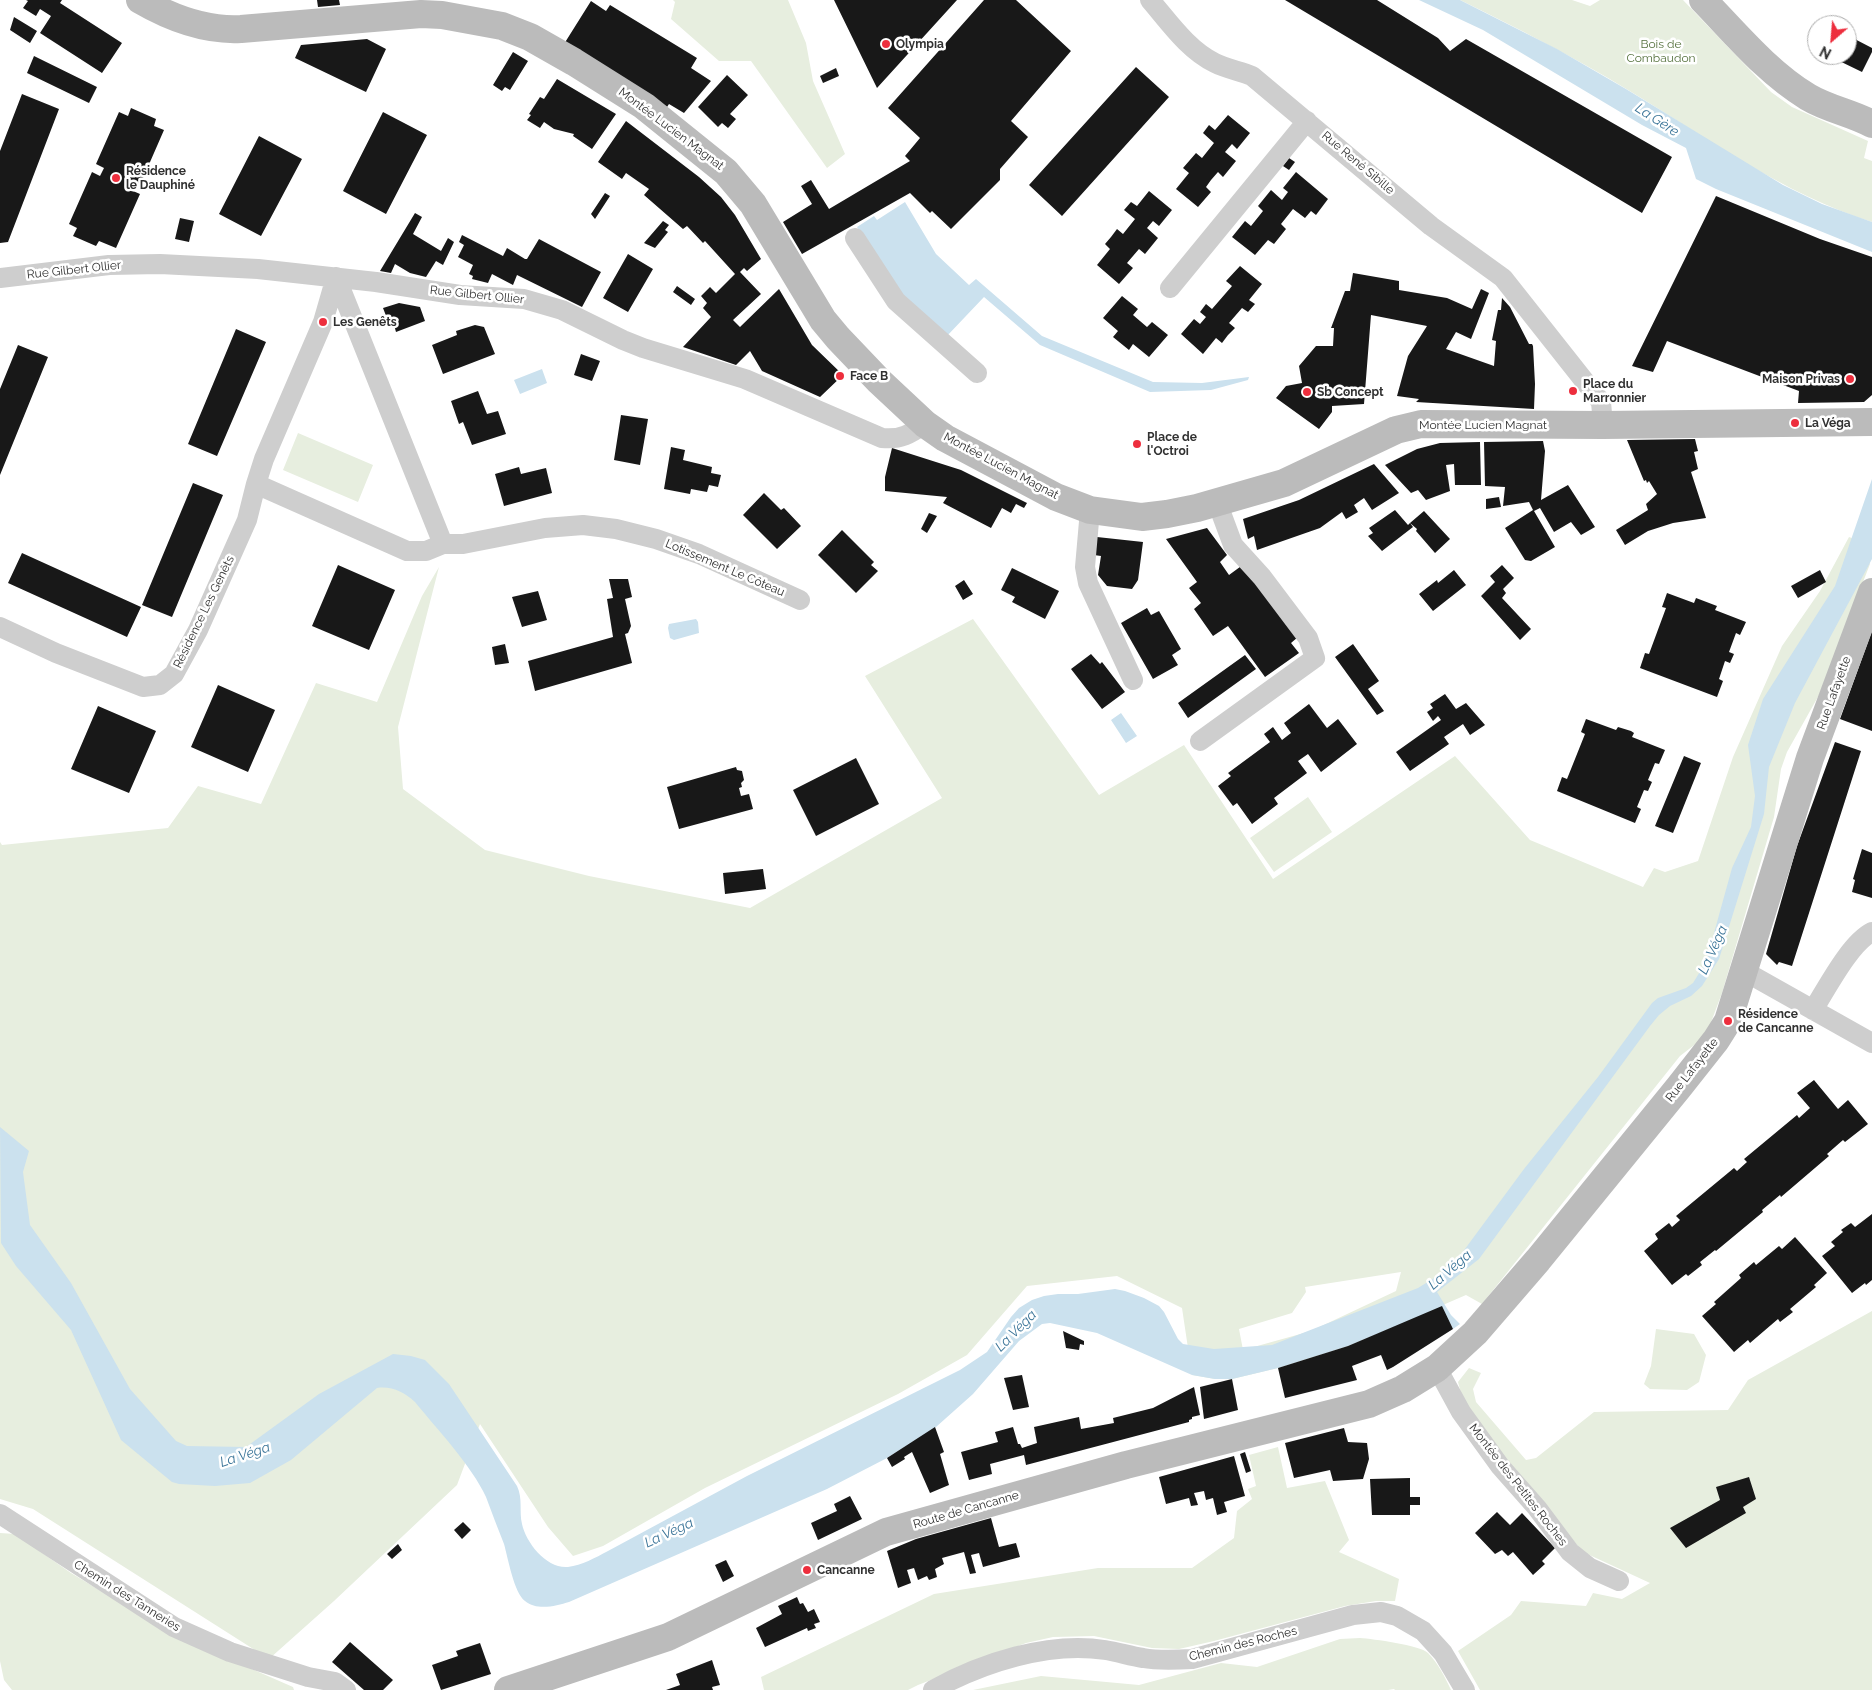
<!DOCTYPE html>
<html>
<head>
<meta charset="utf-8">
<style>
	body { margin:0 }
	#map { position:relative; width:1872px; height:1690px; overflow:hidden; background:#fff; font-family:Raleway,sans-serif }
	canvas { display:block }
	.north { position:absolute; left:1807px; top:15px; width:50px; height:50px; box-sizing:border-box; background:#fff; border:1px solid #adadad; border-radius:50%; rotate:207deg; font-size:14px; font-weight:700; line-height:20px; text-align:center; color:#313131 }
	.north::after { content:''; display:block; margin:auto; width:18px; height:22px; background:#ed2e3d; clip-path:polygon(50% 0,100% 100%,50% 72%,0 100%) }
</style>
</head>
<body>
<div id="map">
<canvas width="1872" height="1690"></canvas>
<div class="north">N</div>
</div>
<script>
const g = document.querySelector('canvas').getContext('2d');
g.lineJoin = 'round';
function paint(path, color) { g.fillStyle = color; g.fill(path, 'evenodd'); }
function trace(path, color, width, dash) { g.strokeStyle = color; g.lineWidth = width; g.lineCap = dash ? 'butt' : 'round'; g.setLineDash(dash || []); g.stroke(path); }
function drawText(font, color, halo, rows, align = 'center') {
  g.font = font + ' Raleway,sans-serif'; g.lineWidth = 5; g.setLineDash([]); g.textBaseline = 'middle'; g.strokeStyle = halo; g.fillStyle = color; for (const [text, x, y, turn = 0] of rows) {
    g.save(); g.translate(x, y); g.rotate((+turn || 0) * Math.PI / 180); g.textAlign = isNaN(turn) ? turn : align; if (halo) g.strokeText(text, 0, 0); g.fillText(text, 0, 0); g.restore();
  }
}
const green = new Path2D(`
	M673,0H788L806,43L813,81L845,154L827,168L751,61H719L671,19L675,2Z
	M1460,0H1572L1590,6L1600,0H1683L1771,92L1792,107L1868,141L1864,158L1872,161V222C1783,194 1707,138 1628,90C1574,57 1517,28 1460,0Z
	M298,433L373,465L358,502L283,470Z
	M1849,537L1860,541L1870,564L1819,695L1787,752L1781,769L1774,817L1722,993L1710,1025L1702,1039L1680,1056L1482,1304L1466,1295L1348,1346L1278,1368L1232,1379H1215L1192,1375L1182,1308L1117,1276L1027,1286L967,1355L898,1394L705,1488L603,1546L573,1556L548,1527L480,1424L457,1485L334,1601L269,1659L33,1509L0,1499V842L2,845L168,828L198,786L261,804L316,683L377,702L422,596L439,567L398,727L403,789L485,850L589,876L750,908L942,798L865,676L973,619L1099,795L1184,745L1273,879L1455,756L1530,840L1643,887L1654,868L1665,872L1698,861L1733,757L1782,646L1820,591ZM1401,1272L1396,1291L1311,1331L1243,1350L1239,1329L1292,1313L1306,1292L1305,1287Z
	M1308,797L1332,832L1274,872L1250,838Z
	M1872,1311V1690H1480L1458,1651L1511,1615L1521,1601L1586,1606L1593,1593L1622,1599L1650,1583L1583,1552L1467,1416L1458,1382L1469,1368L1481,1373L1473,1389L1476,1402L1526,1460L1536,1458L1594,1412L1728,1410L1748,1380Z
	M1656,1329L1694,1334L1706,1355L1699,1382L1687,1390L1650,1389L1644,1384L1651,1366Z
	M1278,1447L1287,1488L1325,1481L1349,1540L1339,1552L1399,1579L1395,1601H1376L1345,1606L1214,1641L1179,1649L1152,1648L1094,1636L1053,1637L1026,1643L918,1685L908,1690H764L761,1677L934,1594L1098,1568H1192L1234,1538L1237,1511L1252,1499L1248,1489L1256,1486L1249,1455Z
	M0,1533L15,1534L71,1573L174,1635L293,1687L294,1690H12L4,1680L0,1661Z
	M1360,1638C1373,1639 1420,1645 1428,1653C1438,1663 1445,1677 1451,1690H1395L1394,1689L1388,1690H973L1041,1676L1139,1685L1221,1663L1257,1667L1340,1639Z`);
const water = new Path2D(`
	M1419,0H1460L1557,49L1626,89L1783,185L1822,204L1872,222V252L1716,189L1696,179L1686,148L1642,125L1483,30Z
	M905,202L936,254L969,285L976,279L1042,336L1153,382L1202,383L1249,377L1248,380L1211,390L1150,392L1040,345L984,297L946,337L893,289L857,227L874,216L877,220Z
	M542,369L547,383L520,394L514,380Z
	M1872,479V559L1795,703L1769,767L1764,814L1719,959L1702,986L1691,996L1670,1006L1659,1015L1650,1026L1479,1259L1437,1292L1451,1315L1460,1324L1453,1329L1442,1307L1348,1346L1278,1368L1232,1379H1215L1192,1375L1097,1333L1050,1323L1042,1324L1019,1341L973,1394L936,1427L887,1458L827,1489L569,1602C556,1606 537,1611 525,1601C514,1593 508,1558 504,1544C498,1529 492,1513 486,1497C472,1466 437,1429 415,1402C404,1392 392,1386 377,1388L291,1460L250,1483L215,1486L179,1484L172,1482L121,1440L71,1330L16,1266L1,1243L0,1127L29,1151L23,1172L30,1225L71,1283L130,1389L176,1441L187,1446L246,1447L319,1394L393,1354L411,1356L425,1360L449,1384L517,1486C523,1499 519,1511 522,1524C526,1543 547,1569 568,1567C582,1565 595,1558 608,1551L747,1476L960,1370L987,1352L1011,1317L1019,1308L1032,1300L1044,1296L1058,1294H1078L1115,1289L1125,1291L1144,1298L1159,1306L1164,1312L1178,1339L1183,1344L1214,1349L1272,1345L1418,1288L1439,1275L1462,1253L1524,1169L1598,1077L1652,1003L1658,998L1686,988L1693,983L1706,962L1732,868L1751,827L1755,796L1748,745L1763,699L1835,586Z
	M696,619L698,622L699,633L674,640L670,638L668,628L669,624Z
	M1121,713L1137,736L1126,743L1111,720Z`);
const building = new Path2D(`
	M26,0H62L60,3L122,43L102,73L40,33L51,16L40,9L36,16L23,8L28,1Z
	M317,0H339L340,5L318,7Z
	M834,0H957L877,88Z
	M984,0H1016L1071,51L1011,121L1028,137L1000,169V180L951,229L932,211L930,213L910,193L802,254L783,222L812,204L801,186L811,180L829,209L910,161L905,156L920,138L888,108Z
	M1285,0H1377L1438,38L1450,51L1466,39L1672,157L1642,213Z
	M591,1L606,11L610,5L697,58L691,68L711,81L684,113L669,104L667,107L564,44Z
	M14,17L37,31L30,43L10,30Z
	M1817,32V50L1810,47Z
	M1847,35L1872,48V52L1862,72L1827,55H1847Z
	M367,39L386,49L366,92L295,58L301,45Z
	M513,52L528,61L510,90L505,87L502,91L493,85Z
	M34,56L97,87L89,103L27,73Z
	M1136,67L1169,97L1062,216L1029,185Z
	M836,68L839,76L823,83L820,76Z
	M727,75L748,95L730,114L736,119L728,128L722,123L718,127L698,107Z
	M557,79L616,114L592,149L573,136L574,134L554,129L544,122L540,128L527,120L531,115L529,114L540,97L544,99Z
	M22,94L59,109L8,242L0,243V151Z
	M131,108L156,119L154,126L164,130L140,185L130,180L126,188L140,194L116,248L99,241L96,246L73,236L77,228L69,224L92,172L100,176L104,168L96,164L119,112L128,116Z
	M383,112L427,135L386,214L343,191Z
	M1228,115L1250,133L1237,149L1232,144L1225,152L1236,161L1223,177L1218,172L1211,180L1206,187L1211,192L1198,207L1176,189L1189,173L1183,168L1196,153L1202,158L1214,143L1203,133L1209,125L1215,130Z
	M626,121L699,177L721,197L735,215L761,259L747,271L744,268L740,272L761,294L733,320L740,327L779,289L812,345L843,375L820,397L762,371L750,351L736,365L683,347L711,317L703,308L707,303L701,296L710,287L716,293L735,274L705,241L703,243L687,226L683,229L644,195L649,189L626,173L622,179L598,162Z
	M259,136L302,159L261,236L219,214Z
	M1289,158L1295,162L1289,170L1283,166Z
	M1296,172L1328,199L1316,215L1311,211L1305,218L1293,209L1281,224L1286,229L1274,244L1268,240L1255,255L1232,237L1245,221L1251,226L1263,211L1258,206L1271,190L1282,200L1288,192L1283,188Z
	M1149,191L1172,210L1159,226L1153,221L1147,228L1158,238L1145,254L1139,249L1127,263L1133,268L1119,284L1097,265L1110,249L1105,244L1111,237L1117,229L1123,234L1135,219L1124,210L1131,202L1137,206Z
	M605,193L610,196L595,219L591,214Z
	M1716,196L1820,239L1872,257V395L1864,402L1798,403L1799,391L1667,341L1653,372L1632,366Z
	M415,213L422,217L413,234L441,251L448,238L454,242L443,265L436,261L426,277L410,273L395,264L391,273L380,271Z
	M180,218L194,221L189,242L175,239Z
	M663,221L669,225L665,230L668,232L655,248L644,243Z
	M462,235L503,256L507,248L525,259H527L539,239L601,272L582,307L517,275L513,285L492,274L488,283L472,279L473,276L469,274L473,265L458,257L464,245L459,242Z
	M628,254L653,269L628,312L603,298Z
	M1240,266L1262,284L1249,300L1255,304L1248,312L1242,308L1229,323L1235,328L1228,335L1222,343L1216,338L1203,354L1181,334L1194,319L1200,324L1206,317L1200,312L1206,304L1212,309L1232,286L1226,281Z
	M1353,273L1399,281V290L1447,298L1472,309L1481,289L1489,293L1471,339L1456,332L1446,349L1494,366L1496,341L1492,340L1498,310H1501L1502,298L1510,307L1529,344H1532L1533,346L1535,384L1534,409L1416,402L1419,399L1397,396L1408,356L1427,326L1371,315L1364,404L1332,406V412L1319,429L1276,398L1286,386L1302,383L1299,366L1316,346H1333L1334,328H1331L1345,291H1350Z
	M677,286L695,299L691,305L673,292Z
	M1122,296L1138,309L1133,315L1147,327L1152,322L1168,335L1149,357L1133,344L1129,350L1113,337L1118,331L1103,318Z
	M399,303L420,307L425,321L396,332L394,325L390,326L383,308Z
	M475,325L484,327L495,354L443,374L432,345L457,335L456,331Z
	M236,329L266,342L217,456L188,444Z
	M18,345L48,357L0,475V389Z
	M581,354L600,361L592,381L574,375Z
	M478,391L487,414L498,411L506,434L472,445L463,422L459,424L451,401Z
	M621,415L648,419L640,465L614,460Z
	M1695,439L1698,451L1694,452L1698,469L1691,472L1706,518L1673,523L1648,531L1625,545L1616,530L1648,510L1646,504L1657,494L1649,481L1647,483L1646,480L1644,481L1627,440Z
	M1543,441L1545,451L1541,500L1568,485L1595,527L1581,535L1571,522L1554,532L1540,508L1534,511L1555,547L1531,561L1525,560L1505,528L1533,510L1529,502L1503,506L1505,487L1485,486L1484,442Z
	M1480,442L1481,485H1455L1454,464L1446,465L1450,491L1426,500L1418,490L1411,493L1385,465L1417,449L1440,443Z
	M671,447L685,450L683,460L712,467L711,473L721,475L718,487L709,485L707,492L691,489L690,494L664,489Z
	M892,448L961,470L1027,503L1024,508L1016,504L1011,513L1002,508L991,528L943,503L947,497L885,491V477Z
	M1374,464L1399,493L1372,510L1364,498L1354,505L1358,512L1346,519L1342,512L1320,528L1257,550L1254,536L1248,539L1243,519L1299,500Z
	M519,467L521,474L546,468L552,493L504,506L495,474Z
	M193,483L223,495L172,617L142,605Z
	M764,493L781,510L784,508L801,526L777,549L743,515Z
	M1499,497L1501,507L1486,509V499Z
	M1395,510L1408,525L1410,523L1424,511L1450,539L1435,553L1416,531L1417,529L1410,523L1413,527L1382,551L1368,536L1373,533L1369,528Z
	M929,513L937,516L927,533L921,529Z
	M1207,528L1227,555L1220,562L1229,575L1244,564L1298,637L1291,643L1299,653L1265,677L1228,626L1213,636L1194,609L1201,603L1189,588L1197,582L1166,539Z
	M842,530L874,562L871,565L878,571L856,593L818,555Z
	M1097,537L1143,542L1138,580L1132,589L1107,586L1098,575L1101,556L1094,555Z
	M22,553L141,607L127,637L8,583Z
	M338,565L395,590L369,650L312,626Z
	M1502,565L1514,578L1503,589L1506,593L1502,598L1531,629L1520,640L1481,596L1495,582L1490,576Z
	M1012,568L1059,591L1045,619L1012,602L1015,597L1001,590Z
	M1454,570L1466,585L1433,611L1419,594L1437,580L1438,583Z
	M1820,570L1826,582L1798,598L1791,586Z
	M609,579H628L632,597L625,599L631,626L628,633L625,634L632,663L535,691L528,661L613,637L607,599L613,598Z
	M964,580L973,594L963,600L955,586Z
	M538,591L547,620L522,627L512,597Z
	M1667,593L1694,603L1696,598L1717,606L1715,610L1746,622L1740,635L1736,633L1729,652L1734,654L1730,663L1725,661L1719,679L1723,681L1717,697L1640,668L1645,653L1649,654L1666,608L1662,607Z
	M1147,608L1151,615L1159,611L1181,649L1172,655L1178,665L1153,679L1121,623Z
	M1872,631V731L1840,719Z
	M505,644L509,663L495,665L492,647Z
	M1353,644L1379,681L1368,689L1384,711L1377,715L1335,657Z
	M1091,654L1100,664L1102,662L1125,692L1102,709L1071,669Z
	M1245,655L1256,669L1188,718L1178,703Z
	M218,685L275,710L248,772L191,747Z
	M1445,694L1456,709L1466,703L1485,725L1470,735L1463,724L1444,737L1449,744L1410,771L1396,752L1441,720L1438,716L1433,721L1427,712L1433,708L1430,704Z
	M1309,704L1327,728L1338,719L1357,744L1321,772L1308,754L1298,761L1307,773L1274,798L1278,804L1252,824L1237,803L1233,806L1218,786L1231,776L1228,773L1270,742L1264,734L1273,727L1282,740L1291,733L1284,723Z
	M98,706L156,731L129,793L71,769Z
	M1586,719L1616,730L1618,727L1631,731L1634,733L1632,737L1665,750L1659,764L1655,763L1648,780L1652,782L1648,791L1644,790L1637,807L1641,809L1635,823L1557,791L1562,777L1567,779L1585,734L1581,732Z
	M1835,742L1861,751L1792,966L1779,962L1777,965L1766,954L1797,846Z
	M1684,756L1701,763L1673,833L1655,826Z
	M856,758L879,804L816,836L793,790Z
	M736,767L737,770L742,771L744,780L741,783L742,787L739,788L741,796L749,794L753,809L679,829L667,787Z
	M1862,849L1872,853V898L1852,892L1855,880L1853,879Z
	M763,869L766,889L725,894L723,873Z
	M1814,1080L1838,1109L1848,1100L1868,1124L1845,1142L1843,1140L1827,1154L1829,1156L1781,1197L1780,1195L1762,1210L1763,1212L1716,1251L1715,1250L1700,1262L1702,1265L1688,1276L1686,1274L1672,1285L1644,1251L1658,1239L1655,1234L1669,1223L1672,1227L1680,1220L1676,1216L1734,1168L1737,1171L1747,1162L1744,1159L1797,1115L1799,1118L1810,1108L1797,1093Z
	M1872,1214V1280L1866,1285L1865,1283L1852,1293L1822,1256L1835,1246L1831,1242L1843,1232L1841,1230L1851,1223L1855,1227Z
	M1795,1237L1827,1273L1814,1285L1816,1287L1790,1309L1793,1312L1780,1322L1778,1319L1750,1343L1748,1340L1734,1352L1702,1316L1716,1304L1714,1302L1741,1278L1739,1275L1754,1262L1756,1265L1779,1246L1782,1249Z
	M1442,1306L1453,1329L1393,1367L1387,1370L1381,1355L1352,1366L1357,1380L1285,1398L1278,1368L1348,1346Z
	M1063,1331L1084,1341V1345L1080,1344L1079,1350L1066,1348Z
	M1022,1375L1029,1407L1013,1410L1004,1378Z
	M1232,1379L1238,1410L1204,1419L1200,1387Z
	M1194,1387L1200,1415L1192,1417V1419L1189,1420V1422L1026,1465L1024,1455L990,1464L992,1474L969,1480L961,1452L998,1442L995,1432L1013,1427L1018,1444H1020L1022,1448L1037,1443L1034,1427L1079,1417L1081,1429L1114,1423L1113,1418L1153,1408Z
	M935,1427L944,1452L940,1454L949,1485L930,1493L912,1452L904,1457L905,1459L892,1467L887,1458Z
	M1344,1428L1348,1442L1367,1443L1369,1459L1363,1479L1333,1481L1330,1470L1294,1478L1285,1443Z
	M1245,1452L1251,1471L1246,1473L1240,1454Z
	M1234,1456L1245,1496L1224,1502L1227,1512L1217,1515L1213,1498L1206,1500L1204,1491L1194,1493L1198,1505L1191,1506L1189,1498L1166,1504L1159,1477Z
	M1749,1477L1756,1499L1743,1507L1746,1513L1686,1548L1670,1528L1720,1500L1716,1487Z
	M1410,1478V1497H1420V1505H1410V1515H1372L1370,1479Z
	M850,1496L862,1519L818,1540L811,1523L837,1511L834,1504Z
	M1497,1512L1510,1525L1522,1513L1555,1548L1542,1561L1545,1564L1533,1575L1513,1552L1508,1556L1502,1550L1495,1554L1475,1533Z
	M991,1518L999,1547L1016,1543L1020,1557L983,1567L979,1553L971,1555L976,1573L970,1574L964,1552L942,1558L944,1564L935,1569L937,1577L929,1580L927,1576L918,1580L914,1568L907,1570L911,1583L898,1588L887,1551L916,1539Z
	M463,1522L471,1530L462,1539L454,1530Z
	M398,1544L402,1550L392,1559L387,1554Z
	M726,1560L734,1576L723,1582L715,1565Z
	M797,1597L800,1604L803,1603L808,1612L814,1609L820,1622L814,1624L816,1628L808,1631L807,1628L765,1647L756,1628L782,1614L778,1606Z
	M350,1642L393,1680L383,1690H364L332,1662Z
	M480,1643L491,1674L441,1690L432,1665L458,1656L456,1651Z
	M712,1660L720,1685L712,1687L713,1690H666L680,1685L676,1674Z`);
const street = new Path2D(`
	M1150,0C1169,22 1188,50 1215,63C1227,69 1240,71 1252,76L1431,226L1503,278L1601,402L1603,425
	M855,238L896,301L977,373
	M336,277L323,322L264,459L256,484L407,551H426L443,544H463L545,528L583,525L616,529L656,539L699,554L800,600
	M336,277L443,544
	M0,278L109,265L160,264L258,269L376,282L460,295L524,299L562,310L623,340L643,348L745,379L882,438C901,440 910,434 925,424
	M1170,288L1307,121
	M1090,510L1085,567L1088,583L1133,680
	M0,627L56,653L143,687L160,685L174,674L198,630L247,520L256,484
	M1200,741L1315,658L1308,638L1262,577L1233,545L1217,502
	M1744,971L1872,1043
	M1813,1010C1827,988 1850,943 1872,932
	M1437,1368L1461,1412L1500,1466L1537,1508L1570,1552L1590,1568L1619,1581
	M0,1514L174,1627L230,1652L308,1677L335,1682L346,1690
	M933,1690C981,1663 1049,1641 1105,1650C1118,1652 1130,1656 1143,1658C1159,1661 1176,1660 1192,1659L1353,1615L1381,1612L1397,1616L1423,1631L1443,1653L1465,1690`);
const secondary = new Path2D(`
	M140,0C171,18 204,31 241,29L421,14L442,15L502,26L530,37L574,62L644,106L726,172L753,204L823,320L838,338L879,381L925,424L945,438L1056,497L1090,510L1142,517L1167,514L1197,508L1284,483L1396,430L1421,424L1603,425L1872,422
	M1703,0C1736,34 1767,72 1808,97C1828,109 1852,113 1872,124
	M508,1690L668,1637L886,1532L1126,1465L1369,1404L1403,1389L1437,1368L1475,1333L1538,1260L1679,1087L1716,1040L1728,1021L1810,758L1872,592`);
const markers = [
	[886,44,5,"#ed2e3d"],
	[116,178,5,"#ed2e3d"],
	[323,322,5,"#ed2e3d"],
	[840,376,5,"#ed2e3d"],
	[1850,379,5,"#ed2e3d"],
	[1573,391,5,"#ed2e3d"],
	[1307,392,5,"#ed2e3d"],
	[1795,423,5,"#ed2e3d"],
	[1137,444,5,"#ed2e3d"],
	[1728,1021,5,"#ed2e3d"],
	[807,1570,5,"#ed2e3d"]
];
const poiNames = [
	["Olympia",896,44],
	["Résidence",126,171],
	["le Dauphiné",126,185],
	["Les Genêts",333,322],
	["Face B",850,376],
	["Maison Privas",1840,379,"right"],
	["Place du",1583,384],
	["Marronnier",1583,398],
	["Sb Concept",1317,392],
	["La Véga",1805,423],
	["Place de",1147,437],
	["l'Octroi",1147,451],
	["Résidence",1738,1014],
	["de Cancanne",1738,1028],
	["Cancanne",817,1570]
];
const parkNames = [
	["Bois de",1661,44],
	["Combaudon",1661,58]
];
const streetNames = [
	["Montée Lucien Magnat",671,129,37],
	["Rue René Sibille",1358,163,40],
	["Rue Gilbert Ollier",74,270,-6],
	["Rue Gilbert Ollier",477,295,6],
	["Montée Lucien Magnat",1483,425],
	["Montée Lucien Magnat",1001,466,28],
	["Lotissement Le Côteau",725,568,23],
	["Résidence Les Genêts",204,612,-64],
	["Rue Lafayette",1834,693,-70],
	["Rue Lafayette",1692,1070,-52],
	["Montée des Petites Roches",1518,1485,52],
	["Route de Cancanne",966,1510,-16],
	["Chemin des Tanneries",127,1596,32],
	["Chemin des Roches",1243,1644,-14]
];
const waterNames = [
	["La Gère",1657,120,33],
	["La Véga",1713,950,-66],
	["La Véga",1450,1270,-41],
	["La Véga",1016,1331,-45],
	["La Véga",245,1455,-18],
	["La Véga",669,1533,-25]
];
paint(green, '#e7eedf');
paint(water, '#cbe1ee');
paint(building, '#181818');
trace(street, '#cecece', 20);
trace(secondary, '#bbb', 28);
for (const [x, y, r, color] of markers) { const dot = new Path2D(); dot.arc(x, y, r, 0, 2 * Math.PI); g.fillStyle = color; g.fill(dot); trace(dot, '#fff', 2); }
drawText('bold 12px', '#313131', '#fff', poiNames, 'left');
drawText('12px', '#54703c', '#fff', parkNames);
drawText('12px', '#313131', '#fff', streetNames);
drawText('italic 14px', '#3a7498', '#fff', waterNames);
</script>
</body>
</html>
